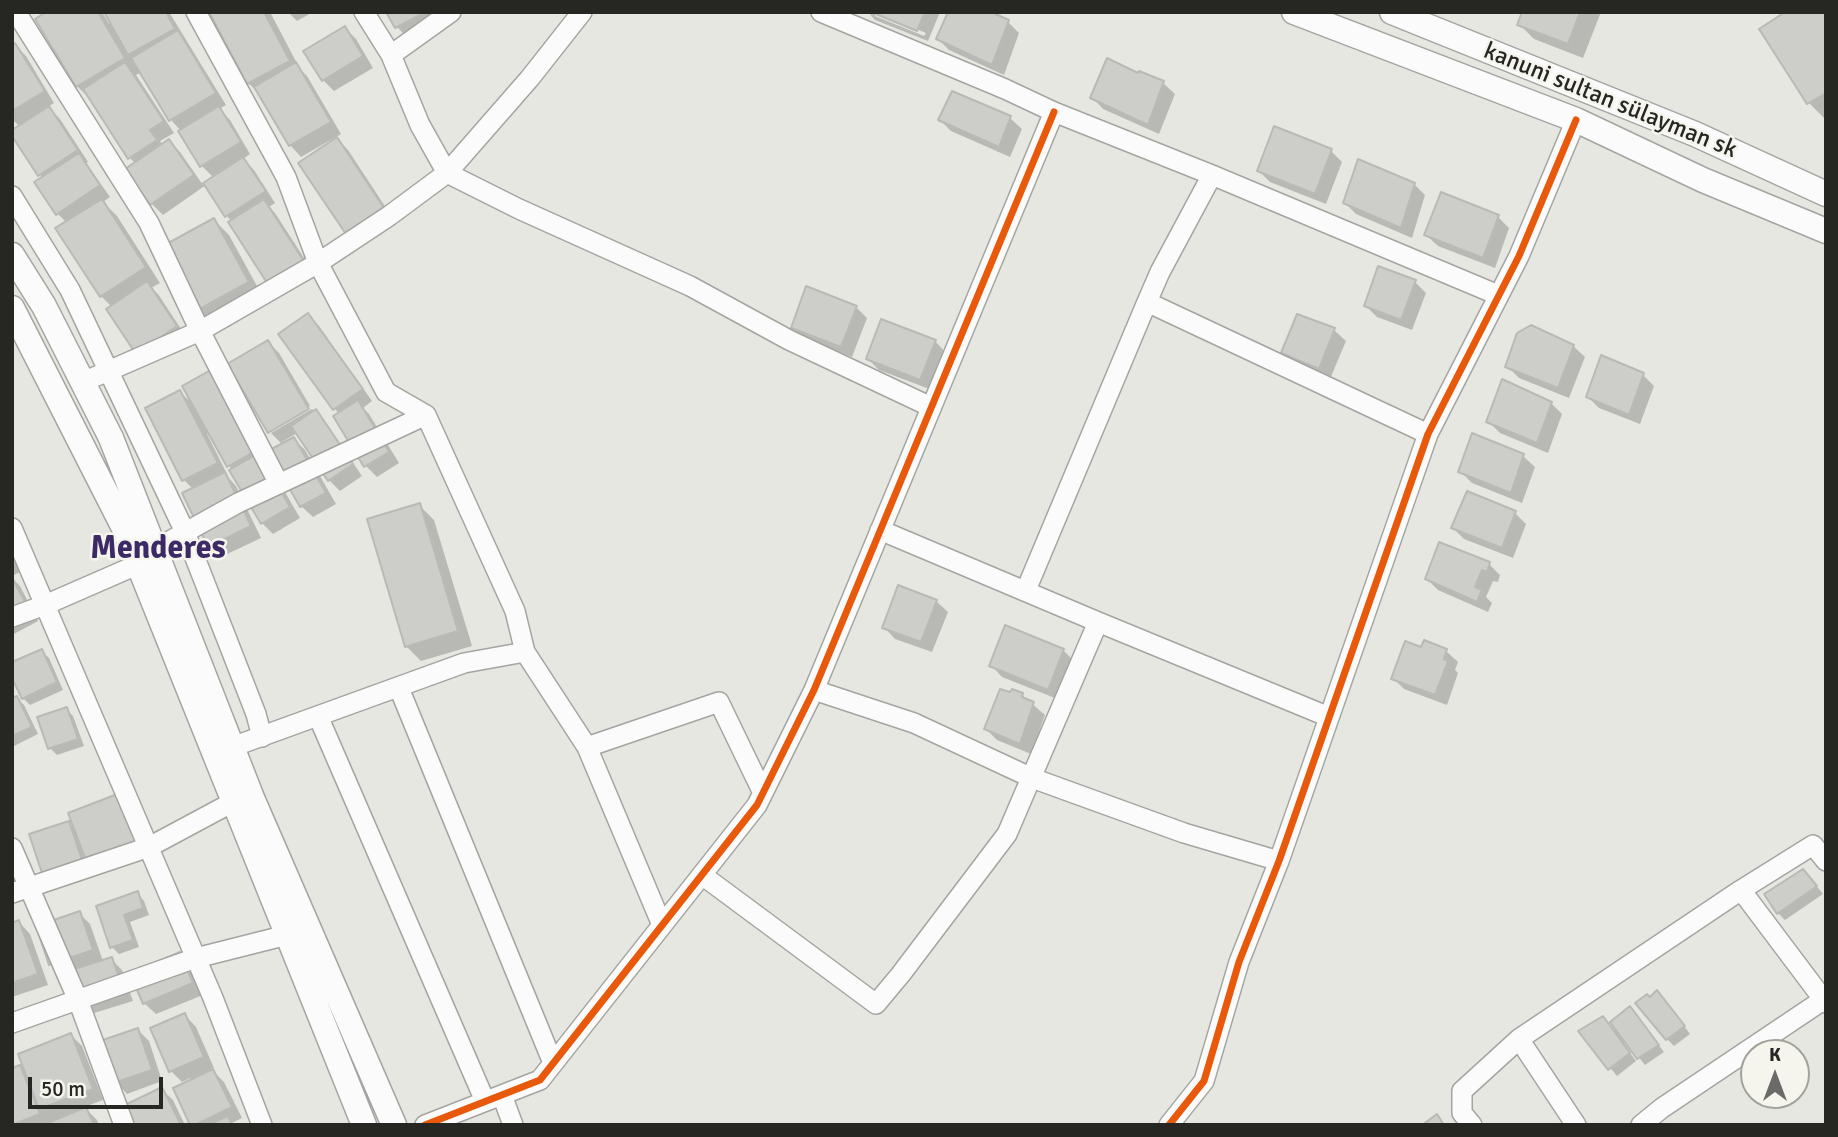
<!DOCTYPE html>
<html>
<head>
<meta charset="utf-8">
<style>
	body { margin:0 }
	#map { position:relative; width:1838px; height:1137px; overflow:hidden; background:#e7e7e2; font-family:Signika,sans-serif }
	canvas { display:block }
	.frame { position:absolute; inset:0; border:14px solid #262623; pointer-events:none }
	.north { position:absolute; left:1740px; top:1039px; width:70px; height:70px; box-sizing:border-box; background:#f5f5ee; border:2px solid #a2a29d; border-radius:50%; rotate:0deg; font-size:19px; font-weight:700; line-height:28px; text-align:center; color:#262623 }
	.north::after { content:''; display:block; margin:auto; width:24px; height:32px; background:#6a6a66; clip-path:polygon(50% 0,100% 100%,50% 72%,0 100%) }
	.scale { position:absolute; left:28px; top:1077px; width:135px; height:32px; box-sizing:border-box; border:4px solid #262623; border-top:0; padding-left:9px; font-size:21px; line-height:24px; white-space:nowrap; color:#262623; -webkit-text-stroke:5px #f5f5ee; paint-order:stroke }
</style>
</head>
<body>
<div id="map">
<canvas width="1838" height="1137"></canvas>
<div class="frame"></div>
<div class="north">K</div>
<div class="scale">50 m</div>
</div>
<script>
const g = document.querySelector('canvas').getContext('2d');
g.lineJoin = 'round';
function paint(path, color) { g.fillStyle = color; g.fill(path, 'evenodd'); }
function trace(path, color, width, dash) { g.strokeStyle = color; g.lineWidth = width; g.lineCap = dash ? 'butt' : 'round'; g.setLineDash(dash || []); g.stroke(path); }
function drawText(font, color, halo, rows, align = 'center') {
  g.font = font + ' Signika,sans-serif'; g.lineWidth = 5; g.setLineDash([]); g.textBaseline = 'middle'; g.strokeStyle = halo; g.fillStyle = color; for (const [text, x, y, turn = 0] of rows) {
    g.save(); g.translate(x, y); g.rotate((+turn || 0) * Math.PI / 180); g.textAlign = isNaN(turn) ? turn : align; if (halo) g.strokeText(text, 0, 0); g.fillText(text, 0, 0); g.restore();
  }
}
const shadow = new Path2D(`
	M49,12H102L109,24L112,23L106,12H169L226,105L219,109L230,120L250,154L243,159L254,170L275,203L269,207L275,213L315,275L282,296L271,285L232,222L227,216L206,185L163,215L152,204L128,169L136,164L130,158L92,101L77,86L37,20ZM142,72L171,120L181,131L201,165L214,178L203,185L180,152L169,141L163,145L160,141L174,133L136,75Z
	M211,12H270L300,69L307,76L341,134L301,157L290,145L261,95L248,83Z
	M288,12H313L297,21Z
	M388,12H441L408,38L397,27Z
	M868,12H875V16L924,36L926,33L875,12H940L928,41L875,20Z
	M1524,12H1601L1583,58L1534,39L1519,24Z
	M1781,12H1826V117L1824,118L1809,103L1761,30L1784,15Z
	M1008,22L1019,33L1004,75L949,50L938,39Z
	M345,28L356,39L373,68L334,91L323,80L306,51Z
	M15,45L26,56L54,103L48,107L60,119L88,162L86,163L110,197L103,202L117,216L160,283L151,288L158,294L187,338L149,364L138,353L112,307L101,296L67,223L57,213L20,127L12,119V47Z
	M1138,75L1163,83L1175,94L1159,134L1103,109L1092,97Z
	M953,93L1010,118L1022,129L1010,157L951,131L940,120Z
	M337,139L348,150L396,223L360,247L349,236Z
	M1331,151L1342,162L1326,204L1270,182L1259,171Z
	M1414,184L1425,195L1412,238L1356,214L1345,203Z
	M1498,217L1509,228L1495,268L1438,246L1426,235Z
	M214,220L229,235L263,297L212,325L197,310Z
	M1415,282L1426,293L1412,330L1377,317L1366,306Z
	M856,307L867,318L852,357L804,339L793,328Z
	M307,315L319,326L372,401L363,408L369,414L399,463L377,477L366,466L339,414L281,334Z
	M1298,317L1334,330L1346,341L1330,379L1295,364L1283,353Z
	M935,341L946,353L932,390L879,370L868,359Z
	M268,342L279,353L310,406L270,429V432L230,364Z
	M1573,346L1585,357L1569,398L1519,378L1507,366Z
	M1643,375L1654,386L1640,424L1599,408L1588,397Z
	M180,392L193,404L270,466L300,518L273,534L262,523L210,432L207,434L227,474L226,475L236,486L261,538L221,557L210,546L194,490L184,480Z
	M1551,403L1562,414L1548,453L1500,433L1488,421Z
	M312,409L326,423L362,476L340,491L329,480L297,433L282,442L284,445L294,439L305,450L336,504L313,517L301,506L283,445L271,433Z
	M1473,435L1523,456L1535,467L1522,503L1472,483L1461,472Z
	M419,505L434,520L472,646L421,661L406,646Z
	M1515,513L1526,524L1513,558L1464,539L1453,528Z
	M12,553L22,571L12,576Z
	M1489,564L1500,575L1498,582L1493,581L1486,597L1492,603L1488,612L1438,590L1427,579Z
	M12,578L20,586L38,621L12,635Z
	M936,601L948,612L932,652L895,639L884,627Z
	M1423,649L1446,651L1458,662L1455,670L1458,673L1447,705L1404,689L1393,678Z
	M1063,650L1074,661L1060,700L1002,677L991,665Z
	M41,651L49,658L63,690L30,705L23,698Z
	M12,695L14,699L17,698L24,705L38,734L14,746L12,744Z
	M1022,695L1045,715L1031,754L997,740L986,729Z
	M66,709L73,716L84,746L57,755L50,748Z
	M68,823L77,831L94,877L57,889L45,878Z
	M1810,878L1823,894L1785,920L1778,913Z
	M137,893L144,901L149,915L130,922L139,947L119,954L112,947L98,907Z
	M79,913L90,924L103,961L111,959L122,970L133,1001L94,1013L50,964Z
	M19,922L30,934L48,985L12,997V925Z
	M191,965L203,995L156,1014L144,1003Z
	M1650,999H1664L1690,1034L1674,1046L1667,1039Z
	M1630,1008L1664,1052L1645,1065L1626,1041L1623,1043L1636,1061L1617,1076L1580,1031L1602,1018L1615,1030Z
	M185,1015L196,1027L214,1068L211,1069L224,1082L242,1118L232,1123L234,1125H192V1081L190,1078L182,1082L171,1071Z
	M138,1030L149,1041L162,1081L127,1094L116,1082Z
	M71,1035L82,1046L103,1100L84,1107L97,1120L99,1125H12L20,1067L28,1075Z
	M161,1089L173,1100L185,1125H134Z`);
const building = new Path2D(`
	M46,12H98L125,58L76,87L35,19Z
	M104,12H166L175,29L128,55Z
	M209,12H264L290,61L247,84Z
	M386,12H426L395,28Z
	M871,12H925L917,31Z
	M948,12H991L1009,20L992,65L936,39Z
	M1522,12H1580L1568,44L1517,25Z
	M1785,12H1826V93L1807,104L1759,29Z
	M345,26L363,56L322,81L303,51Z
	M178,30L216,93L169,121L131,58Z
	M15,43L45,91L12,111V45Z
	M1107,58L1138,73L1139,71L1164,81L1148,125L1090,98Z
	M125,62L164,121L150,130L157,140L128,159L83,89Z
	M296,62L331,122L289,146L254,87Z
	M952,91L1011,116L999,147L938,120Z
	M49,106L78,150L38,176L12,136V130Z
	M219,106L241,142L200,167L178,131Z
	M1274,126L1332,149L1315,194L1257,171Z
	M337,137L386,211L348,237L298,163Z
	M169,139L194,175L150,205L125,169Z
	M79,153L100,185L56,215L34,182Z
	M243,157L266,191L225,217L203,183Z
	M1358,159L1415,183L1401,228L1343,203Z
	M1441,192L1499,215L1483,258L1424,235Z
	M102,199L146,267L100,297L55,228Z
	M264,199L305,263L269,286L228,222Z
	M214,218L249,282L196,311L161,247Z
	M1378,266L1416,280L1401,320L1364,306Z
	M147,281L177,326L136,354L106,309Z
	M806,286L857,306L841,347L791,328Z
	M308,313L363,389L333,410L278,334Z
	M1297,314L1335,328L1319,369L1281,353Z
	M881,319L936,340L920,380L866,359Z
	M1531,325L1574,345L1558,388L1505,367L1517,333Z
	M268,340L309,409L268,433L227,364Z
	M1601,355L1644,373L1629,415L1586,397Z
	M214,368L259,449L227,467L182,386Z
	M1502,379L1552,402L1537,443L1486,422Z
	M180,390L218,463L182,481L145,408Z
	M358,400L389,452L364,467L333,416Z
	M316,409L353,464L328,481L291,426Z
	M1472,433L1524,454L1511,493L1458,472Z
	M294,437L326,493L300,507L268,451Z
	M259,453L290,507L261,524L229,470Z
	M225,472L251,526L208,547L182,493Z
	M1467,491L1516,511L1502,548L1451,528Z
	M420,503L458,631L405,647L367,519Z
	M1439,542L1490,562L1487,572L1482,570L1475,587L1482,590L1477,602L1425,579Z
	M12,578L29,609L12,618Z
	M898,585L937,600L921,642L882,628Z
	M1005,625L1064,649L1048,690L989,666Z
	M1424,640L1447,649L1444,659L1448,661L1435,695L1391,679L1405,641L1421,647Z
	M42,649L57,682L22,699L12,678V662Z
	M1000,689L1010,692L1012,689L1023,693L1022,697L1034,702L1020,744L984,729Z
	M17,696L32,727L12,736V698Z
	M67,707L78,739L48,749L37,717Z
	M120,793L139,842L87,863L68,813Z
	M69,821L84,866L44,879L29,834Z
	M1803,869L1817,886L1777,914L1764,894Z
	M138,891L143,908L124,915L133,940L110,948L96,906Z
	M80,911L93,950L49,965L36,926Z
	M19,920L38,974L12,983V923Z
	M180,952L193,983L143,1004L130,973Z
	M112,957L123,990L82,1003L71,970Z
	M1657,990L1685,1026L1666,1040L1635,1003L1647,994L1650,997Z
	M1630,1006L1659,1045L1637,1059L1610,1022Z
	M185,1013L204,1057L169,1072L150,1028Z
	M1603,1016L1630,1053L1608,1070L1578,1031Z
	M138,1028L152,1070L114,1083L100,1041Z
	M71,1033L93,1089L39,1109L18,1054Z
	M20,1065L40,1114L12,1125V1068Z
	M213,1069L232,1107L195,1125H190L173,1088Z
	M162,1087L181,1125H132L123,1106Z
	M86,1107L94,1125H51L50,1122Z
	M1437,1114L1444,1125H1422Z
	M228,1116L232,1125H208Z`);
const minor = new Path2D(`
	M16,12L149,223L200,331L279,484
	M196,12L286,177L318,263L386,392L426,415L515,611L525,652L587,747L662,925
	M364,12L391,55L420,125L447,173L519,209L690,286L789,340L931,407
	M821,12L1005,89L1054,112L1212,175L1498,295
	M391,55L451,12
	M1212,175L1160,272L1147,302L1428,434
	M12,196L70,290L185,532L256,714L262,737
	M83,382L200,331L318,263L389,216L447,173L530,78L582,12
	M12,528L213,998L262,1125
	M880,530L1098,622L1329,717
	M155,549L238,503L426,415
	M1026,590L1147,302
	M12,617L45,605L139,564
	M399,688L553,1063
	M814,690L914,723L1032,778L1184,833L1279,861
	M318,716L485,1101
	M232,747L464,663L525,652
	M587,747L719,702L763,793
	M12,848L78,1000L124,1125
	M702,875L876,1004L901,974L1007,834L1098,622
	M1741,890L1826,1003
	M12,893L149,847L233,802
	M12,1023L196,958L287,935
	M502,1095L513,1125
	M425,1125L540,1080L757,805L814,690L1054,112
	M1169,1125L1204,1081L1239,962L1279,861L1428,434L1519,256L1576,120
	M1472,1125L1462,1113V1091L1519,1039
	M1576,1125L1519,1039L1741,890L1813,845L1826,861
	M1641,1125L1662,1108L1823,1000`);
const major = new Path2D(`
	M1294,12L1576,120L1703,180L1826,231
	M1392,12L1695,134L1826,194
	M12,255L44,306L111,438L252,798L394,1125
	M12,308L123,526L364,1125`);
const cycleway = new Path2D(`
	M425,1125L540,1080L757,805L814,690L1054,112
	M1169,1125L1204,1081L1239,962L1279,861L1428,434L1519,256L1576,120`);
const streetNames = [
	["kanuni sultan sülayman sk",1610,101,22]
];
const districtNames = [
	["Menderes",158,550]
];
paint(shadow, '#0003');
paint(building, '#cdcdc9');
trace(building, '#b9b9b5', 2);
trace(minor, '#a4a5a1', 22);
trace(major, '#a4a5a1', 27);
trace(minor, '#fbfbfb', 19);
trace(major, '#fbfbfb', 24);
trace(cycleway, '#e8590c', 7);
drawText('24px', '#262623', '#f5f5ee', streetNames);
drawText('bold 32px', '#3b2a66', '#f5f5ee', districtNames);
</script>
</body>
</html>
